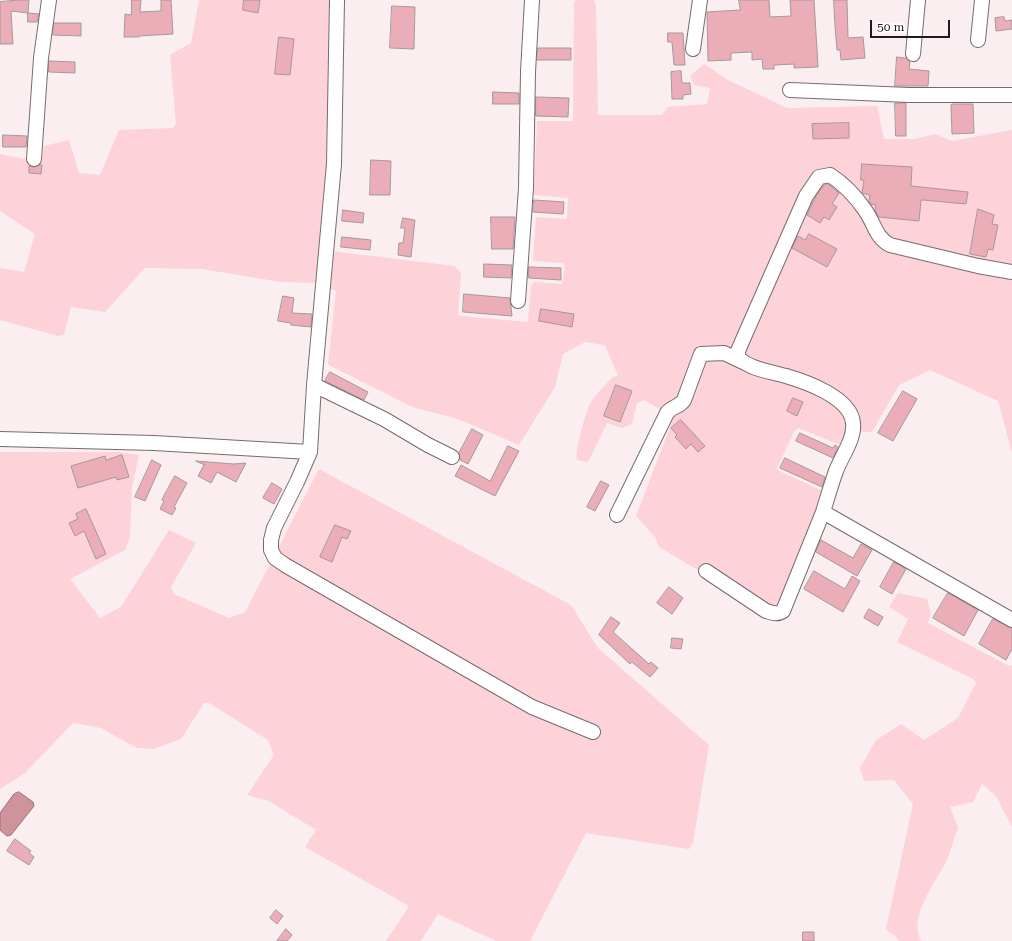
<!DOCTYPE html>
<html>
<head>
<meta charset="utf-8">
<style>
	body { margin:0 }
	#map { position:relative; width:1012px; height:941px; overflow:hidden; background:#fbeef0; font-family:"Roboto Serif",serif }
	canvas { display:block }
	.scale { position:absolute; left:870px; top:20px; width:80px; height:18px; box-sizing:border-box; border:2px solid #1f1a1b; border-top:0; padding-left:5px; font-size:12px; line-height:14px; white-space:nowrap; color:#1f1a1b; -webkit-text-stroke:3px #fff; paint-order:stroke }
</style>
</head>
<body>
<div id="map">
<canvas width="1012" height="941"></canvas>
<div class="scale">50 m</div>
</div>
<script>
const g = document.querySelector('canvas').getContext('2d');
g.lineJoin = 'round';
function paint(path, color) { g.fillStyle = color; g.fill(path, 'evenodd'); }
function trace(path, color, width, dash) { g.strokeStyle = color; g.lineWidth = width; g.lineCap = dash ? 'butt' : 'round'; g.setLineDash(dash || []); g.stroke(path); }
const green = new Path2D(`
	M199,0H330L331,165L322,250L455,266L461,273L458,315L461,316L528,322L531,286L534,282L562,284L565,265L562,263L533,261L536,217L567,219L568,198L534,195L537,121H573L574,2L576,0H594L596,7L598,115H662L668,107L707,104L710,88L694,85L690,76L704,64L728,80L787,108L877,106L884,139H914L935,134L952,141L1012,130V453L998,401L930,370L899,385L872,432L849,431L843,446L798,428L794,432L777,468L779,471L823,491L825,496L777,611L707,570H698L659,547L655,537L636,516L674,417L644,400L637,403L632,424L622,428L607,423L588,462L577,460C574,452 587,407 592,400C598,392 606,384 613,377L618,376L605,345L585,342L563,354L555,387L519,445L458,419L412,407L331,366L328,364L336,291L319,283L281,282L202,269L145,268L105,312L71,307L64,335L58,336L0,320V268L24,272L35,234L0,211V154L41,162L44,146L69,140L79,173L100,175L119,130L173,128L176,124L170,55L191,43Z
	M0,452H118L139,455L132,487L130,537L125,550L70,579L100,618L121,607L169,530L196,543L171,587L174,594L229,618L245,612L319,469L571,605L598,648L709,745L693,843L689,849L586,833L530,941H496L438,914L421,941H386L409,906L305,847L316,830L269,801L247,795L274,755L268,740L209,703H204L181,739L153,749L137,748L101,728L73,723L25,773L0,789Z
	M898,593L927,599L931,613L928,623L1009,666L1012,665V827L996,796L982,784L973,802L950,807L958,827C954,838 951,851 946,862C935,883 908,917 921,941H898V939L886,929L913,804L894,780L864,781L860,768L876,740L901,724L924,740L958,718L976,683L973,679L897,642L908,619L889,607Z`);
const water = new Path2D(`
	M19,792L33,802L34,806L11,835L7,836L0,830V813L14,794Z`);
const building = new Path2D(`
	M19,0H29L28,13L11,11L13,44H0V2Z
	M132,0H141L140,12L161,11V0H171L173,34L139,36V37H124L125,14L131,15Z
	M244,0H260L258,13L243,10Z
	M739,0H769L770,17L791,16L790,0H814L818,67L794,68V64L774,65V69H763L762,59L752,60V52L731,53V60L708,61L707,12L740,10Z
	M834,0H847L848,38L863,37L865,58L841,60L840,50H837L835,26Z
	M392,6L415,7L414,49L390,48Z
	M28,13L39,14L37,22H28Z
	M1004,17L1005,21L1012,20V29L996,31L995,18Z
	M54,23H81V36L53,35Z
	M668,33H683L685,65H674L672,42H668Z
	M279,37L294,39L290,75L275,74Z
	M538,48H571V60H537Z
	M897,57L905,58L910,62L909,69L929,71L928,86H895Z
	M49,61L75,62V73L49,72Z
	M681,71L682,83H690L691,94L683,95V99H672L671,72Z
	M493,92L519,93V104H493Z
	M536,97L569,98L568,117L536,116Z
	M895,103H906V136H896Z
	M953,104H973L974,133L952,134L951,105Z
	M849,123V138L813,139L812,124Z
	M3,135L27,136L26,147H3Z
	M371,160L391,161L390,195H370Z
	M862,164L912,167L911,186L968,192L966,204L923,200H921L919,221L879,217L875,210L876,205L871,204L869,201L870,195L862,193L864,180H861Z
	M39,165H42L41,174L29,173V166L34,167Z
	M828,184L839,193L832,204L837,207L829,220L824,217L820,223L807,215L816,196L824,185Z
	M534,200L564,202L563,214L533,212Z
	M978,209L994,215L992,224L998,225L993,250L988,249L986,257L970,254Z
	M343,210L364,213L363,223L342,221Z
	M491,217H515L513,249H492Z
	M403,218L415,220L411,257L398,255L399,243H403L405,228H401Z
	M809,234L837,249L827,267L792,248L798,236L805,240Z
	M342,237L371,240L370,250L341,247Z
	M484,264L512,265L511,278L484,277Z
	M529,267L561,268V280L529,278Z
	M464,294L510,298L512,316L463,312Z
	M283,296L294,298L292,313L312,314L311,327L291,325V323L278,321Z
	M541,309L574,314L572,327L539,321Z
	M330,372L368,392L364,400L325,381Z
	M616,385L632,391L620,422L604,416Z
	M903,391L917,399L893,441L878,433Z
	M793,398L803,402L797,416L787,411Z
	M681,420L705,446L698,452L691,444L686,449L675,437L677,435L671,428Z
	M472,429L483,435L468,464L460,460L459,453Z
	M800,433L833,448L835,445L838,447L833,458L796,441Z
	M508,446L519,451L495,496L455,476L461,465L490,481Z
	M122,455L129,477L117,480L116,477L78,488L71,466L105,456L106,460Z
	M785,458L825,477L822,487L780,468Z
	M152,460L161,465L145,501L135,497Z
	M196,461L234,464L246,463L236,482L217,472L211,483L198,476L204,465Z
	M175,476L187,483L174,507L176,508L172,515L160,509L164,501L162,500Z
	M601,481L609,485L595,511L587,507Z
	M272,483L282,489L274,504L263,498Z
	M86,509L106,554L96,559L84,531L75,536L69,523L78,519L76,514Z
	M335,525L351,531L347,539L342,537L332,562L320,557Z
	M821,540L853,558L861,544L872,550L857,576L816,552Z
	M894,562L906,569L892,594L880,587Z
	M814,571L845,589L852,576L860,581L843,612L804,589Z
	M669,587L683,598L672,614L657,603Z
	M948,593L978,610L964,636L933,618Z
	M869,609L883,617L878,626L864,618Z
	M611,617L620,623L613,632L649,664L651,662L658,668L650,677L632,662L630,664L599,635Z
	M993,619L1012,628V649L1006,660L979,644Z
	M672,638L683,639L681,649L671,648Z
	M15,839L31,851L29,853L34,857L29,865L7,851Z
	M276,910L283,916L277,924L270,918Z
	M286,929L292,935L287,941H277Z
	M803,932H814V941H803Z`);
const minor = new Path2D(`
	M337,0L334,164L314,385L310,452L297,482L274,528L271,540V550L275,558L285,565L532,707L593,732
	M978,40L982,0
	M693,49L700,0
	M913,54L918,0
	M790,90L909,95H1012
	M34,159L41,58L49,0
	M1012,272L978,266L890,245C875,237 875,224 865,210C856,197 844,184 830,175L819,177L806,196L744,337L738,351V358C752,370 769,371 786,376C807,382 851,398 853,423C855,439 841,457 836,471C831,485 827,499 823,512L1012,620
	M518,301L526,188L528,72L532,0
	M314,385L384,419L428,445L452,457
	M0,439L154,443L310,452
	M617,515L667,413C672,406 680,407 684,400L701,354L724,353L743,362
	M706,571L766,611C773,613 777,615 783,611L823,512`);
paint(green, '#fdd2d8');
paint(water, '#ce939c');
trace(water, '#9a6f75', 1);
paint(building, '#ebadb7');
trace(building, '#a4999a', 1);
trace(minor, '#766b6c', 16);
trace(minor, '#fff', 14);
</script>
</body>
</html>
